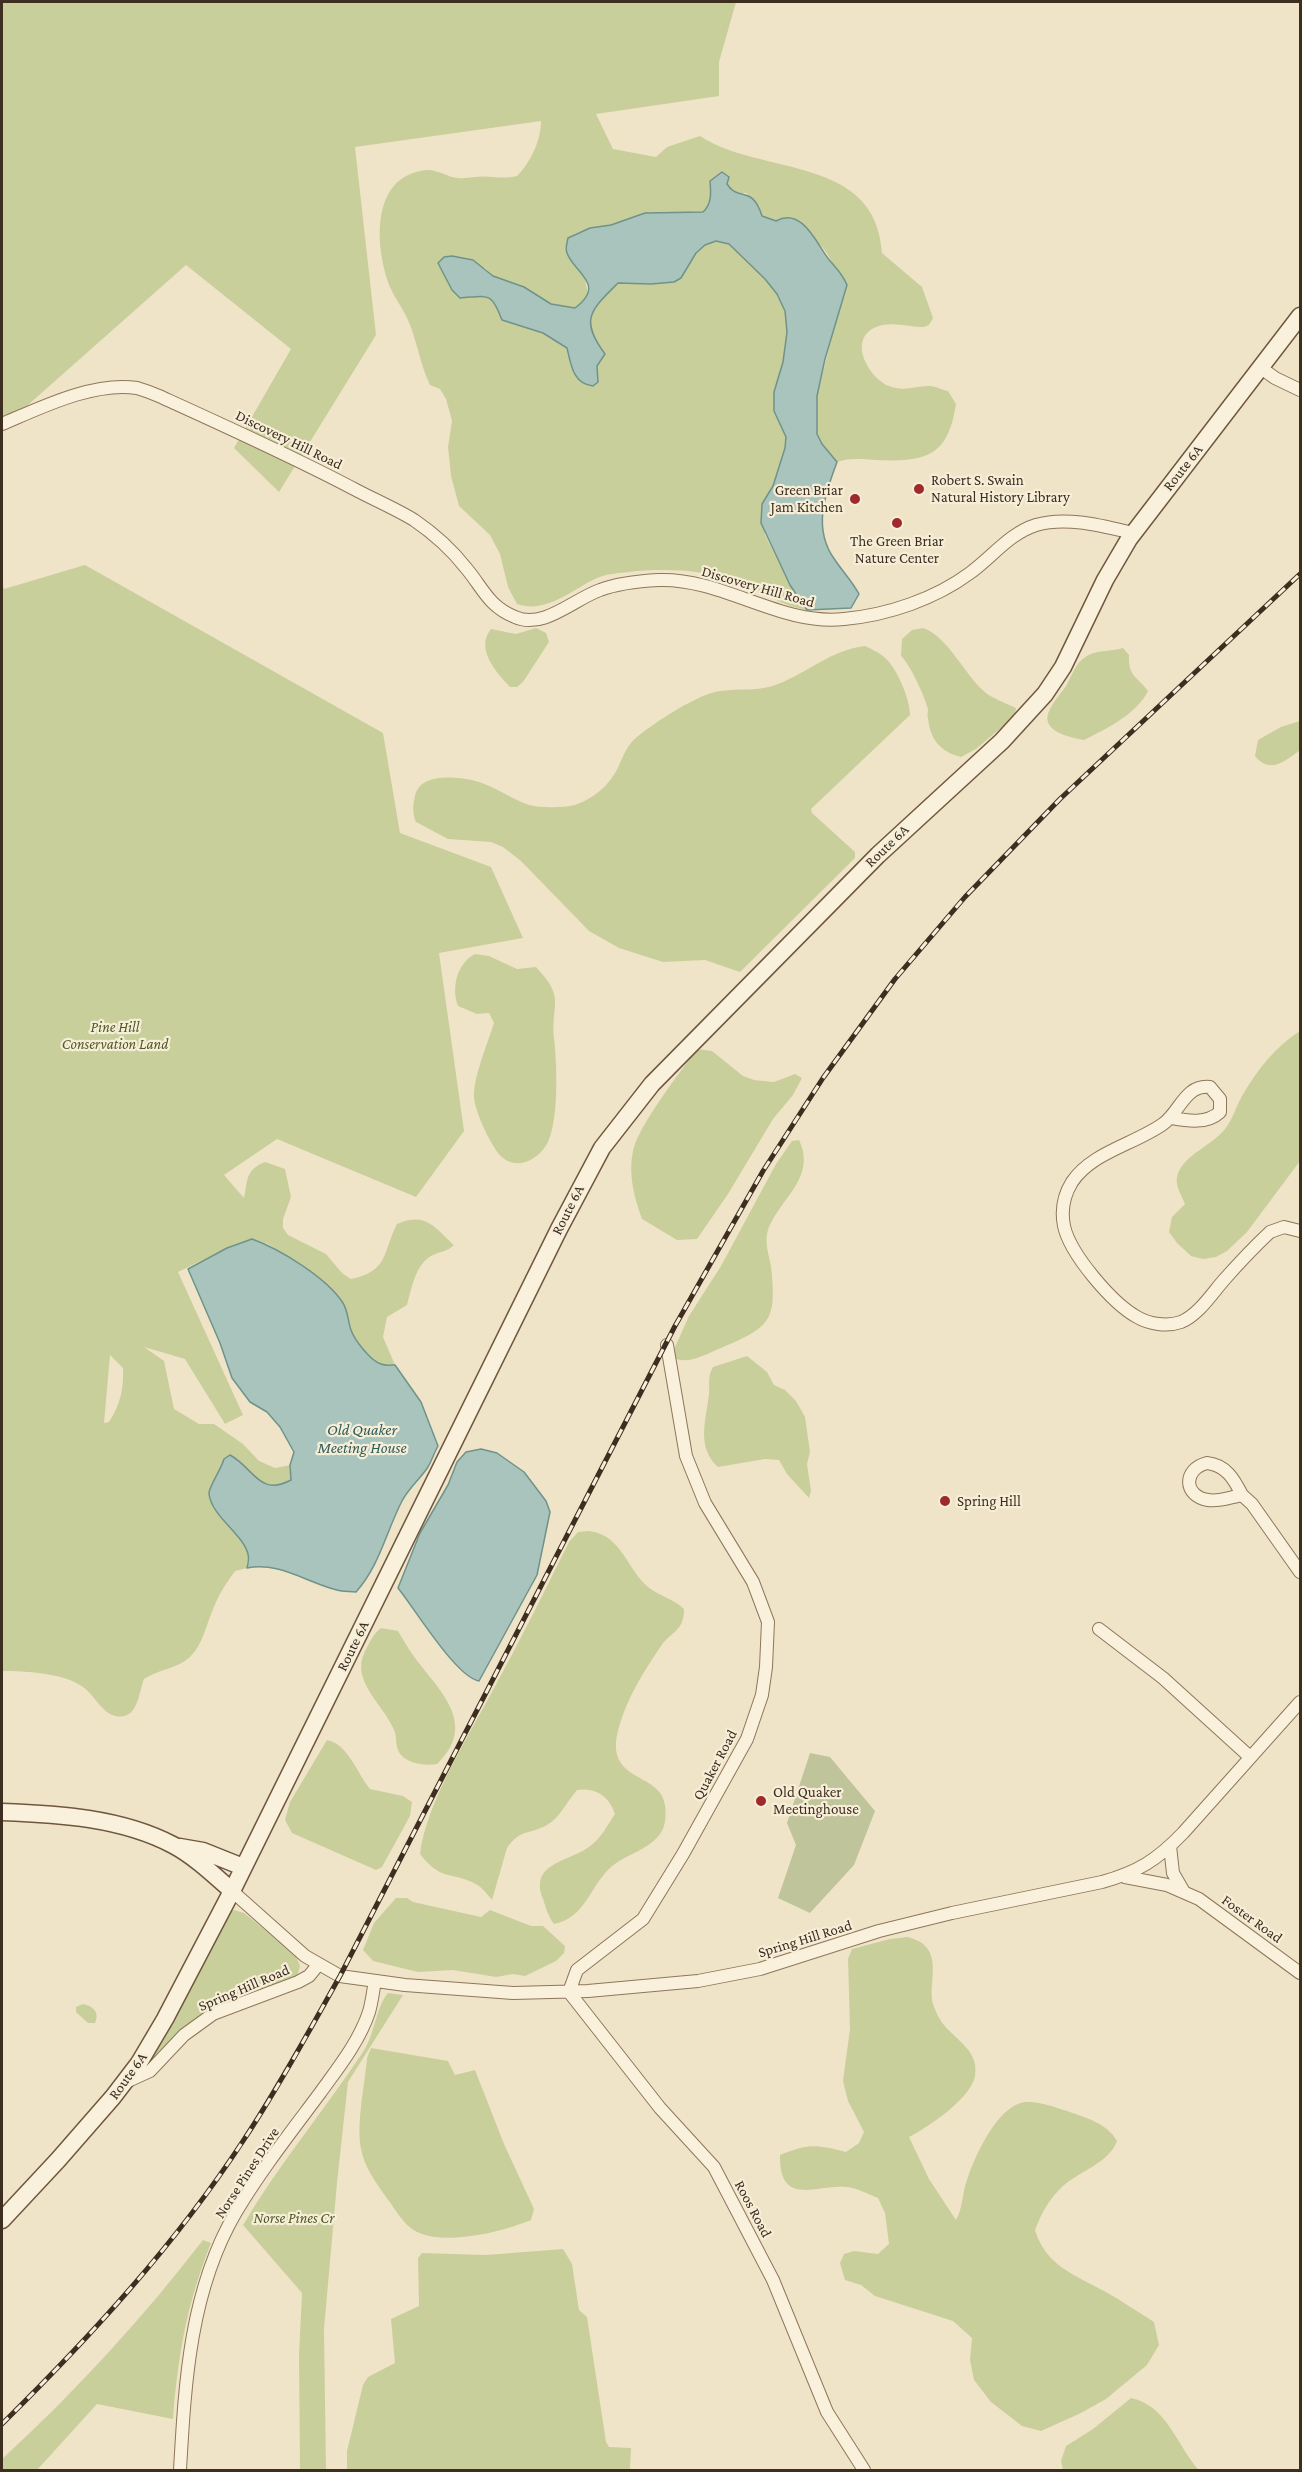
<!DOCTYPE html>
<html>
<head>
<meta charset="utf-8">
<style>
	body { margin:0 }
	#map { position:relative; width:1302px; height:2472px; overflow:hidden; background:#f0e4c8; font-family:"Crimson Pro",serif }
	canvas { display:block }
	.frame { position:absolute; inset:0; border:3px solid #3d2e20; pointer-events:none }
</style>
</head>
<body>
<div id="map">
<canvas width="1302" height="2472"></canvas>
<div class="frame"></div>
</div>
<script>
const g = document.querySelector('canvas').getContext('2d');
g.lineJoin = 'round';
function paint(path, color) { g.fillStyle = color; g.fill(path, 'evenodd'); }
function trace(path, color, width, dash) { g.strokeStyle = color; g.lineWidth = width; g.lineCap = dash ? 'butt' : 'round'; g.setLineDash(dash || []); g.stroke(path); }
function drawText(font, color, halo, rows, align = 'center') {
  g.font = font + ' "Crimson Pro",serif'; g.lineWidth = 4.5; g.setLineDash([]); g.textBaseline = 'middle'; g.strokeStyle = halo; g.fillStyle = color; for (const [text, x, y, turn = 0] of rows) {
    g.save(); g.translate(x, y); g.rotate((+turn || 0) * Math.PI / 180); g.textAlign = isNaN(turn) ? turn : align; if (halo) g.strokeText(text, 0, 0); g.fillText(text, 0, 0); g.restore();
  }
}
const green = new Path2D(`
	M2,2H736L719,62V96L596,114L613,149L656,157L667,147L700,136C760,176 876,154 882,253L922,287L933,318L929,325L924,327C908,327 889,320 874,328C848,341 869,378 889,386C904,392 915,386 930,386C935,386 942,390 948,391L956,404C948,459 923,462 874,460C860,459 850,458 837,462L822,444L817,434V396L833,333L837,268C830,262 828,252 821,246C808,234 778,224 762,216L759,206L746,193C738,193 731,192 727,184L728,180L710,181C711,192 712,204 703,212L645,213L611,225L590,228L574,234L572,262L584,274L588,294L583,303L575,308L551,304L524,287L493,276L485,268L438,263L452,290L461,298C488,296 491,291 502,320C525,326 548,333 567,348L570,362L598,382L597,366L602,360C585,316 585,317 618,283L651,284L674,282L681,278L696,253L705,245L716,241L729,244L765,279L777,294L785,311L787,332L783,362L774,392V411L786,437L785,448L773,486L762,504L765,535L790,585L807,610C800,608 792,607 785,604C768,597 752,585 735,580C702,570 663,568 629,572C619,573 606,574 597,578C571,590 547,614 517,604L508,587L500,554L490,535L459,506L451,476L448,447L452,421L446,399L440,389L430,385C420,364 417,341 408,320C403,308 395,299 390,287C375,249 369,175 427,170C436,169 448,177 458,178C464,179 470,177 476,177C491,175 500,180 517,176C531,162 541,140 541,121L355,147L376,335L279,492L234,448L291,349L186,265L2,428Z
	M85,565L383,733L400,833L491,867L523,938L439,953L464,1131L416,1197L277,1139L224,1175L244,1198C248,1180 245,1170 265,1162L285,1169L291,1197L283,1219V1228L288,1235L326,1254L342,1273L351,1279C389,1271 382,1253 397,1224C426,1211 435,1228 454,1245C447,1252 441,1251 433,1255C415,1264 412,1288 407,1305L387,1317L383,1337L395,1365L380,1364L361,1349L352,1332L344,1304L325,1283L304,1266L268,1244L252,1239L227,1248L178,1272L243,1415L225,1424L185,1359L144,1347L164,1361L174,1409L199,1424H214L243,1444L259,1461L275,1468L290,1465L291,1480C265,1493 254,1478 237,1459H224L221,1471L211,1485L248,1553L247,1568L235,1571C227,1582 219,1594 214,1607C206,1624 204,1643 190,1657C177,1669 159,1669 144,1679C140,1689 138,1711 127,1715C106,1723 97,1697 83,1687C64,1673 25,1671 2,1671V583L4,589ZM110,1355L123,1368C124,1389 120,1405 109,1422L104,1423Z
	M536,628L546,633L549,642L523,682L517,687H510C496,672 475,649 491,629L516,634Z
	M923,628C948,636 965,676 986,693C994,699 1006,703 1016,708L1015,716L976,749L961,757C941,752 930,740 928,718C927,716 928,711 928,709C924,695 911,666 901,656L902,639L912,630Z
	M865,646C873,650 883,654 889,662C899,674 910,700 910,715L811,809L812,813L855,852V858L740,972L705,960L663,962L619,948L589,931L521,861L503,847L491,842L448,839L416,822C412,813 413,805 415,796C420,771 462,777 479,782C497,788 512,799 529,805C541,808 562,808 575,805C595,798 612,783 620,763C624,754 628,744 637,737C655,722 698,694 720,691C740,688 759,692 778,684C809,672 831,650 865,646Z
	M1123,648L1129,655C1128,677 1137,676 1148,691C1137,714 1106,729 1084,740C1069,737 1038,731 1050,709C1054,701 1061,693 1066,686C1073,674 1076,660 1091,654C1101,650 1113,651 1123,648Z
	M1300,721L1299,751C1284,762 1269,774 1255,756L1258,740L1281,727Z
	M475,954L489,956L517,969L536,967C566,999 551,1002 554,1038C557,1064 559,1118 548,1142C540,1158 519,1171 503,1158C493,1151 474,1110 474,1097C473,1078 488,1042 494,1023L489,1013L477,1014L458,1006C451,988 457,963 475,954Z
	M1300,1031V1161L1247,1232L1227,1251L1216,1257L1203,1259L1191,1256L1177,1243L1169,1232L1172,1217L1185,1204C1182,1196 1175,1186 1177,1177C1182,1155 1212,1146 1225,1129C1233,1119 1236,1106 1242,1096C1257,1070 1275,1047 1300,1031Z
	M697,1049L712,1051L743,1076L754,1080L774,1082L795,1074L802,1078L793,1095L773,1119L728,1194L697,1239L677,1240L642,1219C634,1197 628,1174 633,1151C638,1126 681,1071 697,1049Z
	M799,1140C817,1178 780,1198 768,1230C764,1242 769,1255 771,1266C777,1321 771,1327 721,1348C706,1354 689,1365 674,1358L675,1347L689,1316L721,1266L776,1164L792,1141Z
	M747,1356L767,1372L774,1385L785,1390L796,1401L805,1417L810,1452L807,1464L811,1491L809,1498L787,1474L779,1460L765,1459L718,1467C696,1447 706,1420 709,1394C710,1383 707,1378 713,1367Z
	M589,1531C622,1535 626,1568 648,1587C659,1596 674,1599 684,1609C684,1632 671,1631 661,1646C644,1671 627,1698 619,1727C602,1784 661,1771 665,1805C666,1813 666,1824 662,1831C651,1850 625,1854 610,1868C589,1888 585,1918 554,1924C548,1916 546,1908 543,1899C529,1863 568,1862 589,1847C601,1838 607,1826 615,1814C609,1796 596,1787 577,1790C567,1801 560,1818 547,1825C530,1835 521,1828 507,1848L492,1900C487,1894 482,1887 474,1883C449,1871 441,1881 420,1854C426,1803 469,1735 493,1690C520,1641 544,1592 569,1542L578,1532Z
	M381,1628L398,1631C403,1639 407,1647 413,1655C437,1689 480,1723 437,1764C426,1766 411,1764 402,1756C394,1748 398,1739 394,1730C383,1703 350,1682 365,1651C370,1642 373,1634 381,1628Z
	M327,1740C348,1744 357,1773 370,1789L403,1796L412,1802L410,1816L382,1867L376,1870L292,1833L285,1820L290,1802Z
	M396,1898H407L413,1902L481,1917L490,1910L531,1926H543L565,1946L564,1953L556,1961L525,1976L513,1974L496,1977L453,1970L418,1972L373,1961L363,1950L374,1923Z
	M234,1910L244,1913L295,1954L300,1966L297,1977L211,2011L149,2064L231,1911Z
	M908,1937C913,1939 921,1941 924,1945C939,1958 930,1982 932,1998C932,2004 936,2011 938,2016C949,2038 980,2047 975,2076C971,2098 929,2127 909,2137L929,2179L956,2220C963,2208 962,2193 967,2180C975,2156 998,2104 1026,2102C1039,2101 1055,2107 1067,2111C1086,2118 1107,2123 1117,2141C1109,2163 1080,2171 1063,2186C1049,2199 1042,2212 1035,2230C1046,2266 1075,2275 1106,2292C1122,2301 1138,2312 1154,2322L1159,2345L1147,2365L1106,2399L1081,2413L1041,2431L1022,2426L991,2402L974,2380L970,2360L972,2338L953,2321L875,2296L861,2285L845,2280L840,2263L844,2254L854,2251L878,2254L889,2244L885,2213L878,2198C868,2194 857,2188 846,2187C817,2184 779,2208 780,2155C810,2143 817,2145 846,2152L859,2143L864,2132L848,2101L843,2081L850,2029L848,1959L852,1949L890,1939Z
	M388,1993L403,1995L348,2082L337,2183L324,2329L326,2470H300L299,2355L302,2293L243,2225C279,2164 324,2111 363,2052C375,2034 376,2007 388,1993Z
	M83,2004C93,2006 100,2012 95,2023H88L76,2012V2007Z
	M371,2048L448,2061L455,2075L475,2070L504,2144L534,2209L531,2220C502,2232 439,2248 412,2229C401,2221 394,2207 386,2197C376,2183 364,2166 361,2149C356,2123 365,2084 367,2058Z
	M203,2240L211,2243C187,2304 178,2354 173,2419L97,2404L37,2470H2V2459C75,2392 142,2319 203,2240Z
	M563,2249L572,2264L579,2310L587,2317L606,2442L609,2447L631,2448L630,2470H347V2451L363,2385L368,2377L395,2363L391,2319L419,2306L418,2258L422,2253L486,2255Z
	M1131,2398C1168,2406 1176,2445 1199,2470H1063L1061,2461L1066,2446L1093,2429Z`);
const cemetery = new Path2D(`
	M810,1753L830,1757L875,1811L854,1865L810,1913L778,1898L796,1845L787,1823Z`);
const water = new Path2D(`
	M722,172L729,177L727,184C738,202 752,184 762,216L776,221C804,206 818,248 831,262C838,270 843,275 847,285L825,359L817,396V434L822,444L837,462C825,494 812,529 835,560C843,572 852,581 859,594L851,608L807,610L790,585L761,523L762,504L773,486L785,448L786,437L774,411V392L783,362L787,332L785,311L777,294L765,279L729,244L716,241L705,245L696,253L681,278L674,282L651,284L618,283C591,310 579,319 605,354L597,366L598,382L593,386C573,384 571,365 567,348L543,333L502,320C491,291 488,296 460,298L452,290L438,263L444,257L452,256L473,260L493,276L524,287L551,304L575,308C607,284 574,273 567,253C565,248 567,243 568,238L590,228L611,225L645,213L703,212C712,204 711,192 710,181Z
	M252,1239C280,1249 327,1278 343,1303C348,1311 348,1322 351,1330C355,1341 371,1361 381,1364C385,1366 391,1365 395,1365L421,1402L438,1446C434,1453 432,1460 428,1467C420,1479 409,1488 402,1501C386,1532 380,1565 356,1592C350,1591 343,1592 337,1590C308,1583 278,1561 247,1568C248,1564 249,1558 248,1554C243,1534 212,1517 209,1494C208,1488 221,1470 224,1459L230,1455C254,1468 259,1497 291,1480L290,1465L294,1452L280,1427L267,1412L250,1402L232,1378L220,1343L188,1269L227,1248Z
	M481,1449L497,1453L524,1472L546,1501L550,1512L537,1575L479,1681C456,1677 415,1609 398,1588L420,1533L448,1485L457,1462L466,1452Z`);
const minor = new Path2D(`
	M1261,368L1275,378L1300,390
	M2,424C40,408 94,381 137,388C144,390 152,393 159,396C225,426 292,456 356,490C375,500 396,509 414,520C433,533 452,550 466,568C483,588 488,606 515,617C543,630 574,599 600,590C618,583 640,581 659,580C723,578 780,626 844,619C888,615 935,599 970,573C992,557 1010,533 1036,525C1067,516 1103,526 1133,533
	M1172,1118C1188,1121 1207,1124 1220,1112V1099L1210,1087C1185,1084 1180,1112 1163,1124C1135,1144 1092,1152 1072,1182C1064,1195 1061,1211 1064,1226C1070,1254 1112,1303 1137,1317C1149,1324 1167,1327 1181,1322C1198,1315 1211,1295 1223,1281C1238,1264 1253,1248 1270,1232L1284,1227L1300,1231
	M667,1345L686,1456L705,1503L753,1582L768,1622L766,1667L762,1695L747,1739L683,1854L643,1919L577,1970L569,1992L660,2108L714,2167L773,2280L827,2412L864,2470
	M1207,1463C1226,1465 1234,1479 1242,1495C1231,1497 1219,1502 1208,1500C1183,1496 1183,1469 1207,1463Z
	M1242,1495L1252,1504L1300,1572
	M1099,1629L1163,1678L1250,1757
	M1170,1846L1173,1873L1184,1892
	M1125,1877L1167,1885L1199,1899L1300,1973
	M232,1891L305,1956L340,1976L405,1985L513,1993L588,1991L698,1981L760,1969L879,1931L952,1913L1102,1882C1138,1872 1157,1860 1183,1833L1300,1702
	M126,2082L150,2071L184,2035L213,2014L298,1982L309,1976L318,1965
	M180,2470C185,2382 190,2290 236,2212C261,2170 291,2132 320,2093C338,2068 359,2042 369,2012C372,2002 373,1991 375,1981`);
const secondary = new Path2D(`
	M2,1812C59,1814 122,1818 173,1845C194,1856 214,1875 232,1891
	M180,1847L203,1851L243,1867
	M2,2220L58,2160L113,2097L139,2063L165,2019L232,1891L559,1229L602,1148L652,1084L878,855L1002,741L1045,694L1063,667L1105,580L1129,539L1300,316`);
const rail = new Path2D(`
	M2,2424C90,2337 175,2245 243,2141C279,2087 309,2031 340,1976L675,1326L763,1171L823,1078L895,979L965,897L1060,799L1300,574`);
const markers = [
	[919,489,6,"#9e2a2b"],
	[855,499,6,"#9e2a2b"],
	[897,523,6,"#9e2a2b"],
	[945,1501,6,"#9e2a2b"],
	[761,1801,6,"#9e2a2b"]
];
const streetNames = [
	["Discovery Hill Road",289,440,26],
	["Route 6A",1183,468,-52],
	["Discovery Hill Road",758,587,16],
	["Route 6A",887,846,-44],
	["Route 6A",568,1210,-63],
	["Route 6A",353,1646,-64],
	["Quaker Road",715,1765,-62],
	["Foster Road",1252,1919,36],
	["Spring Hill Road",805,1939,-17],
	["Spring Hill Road",244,1988,-23],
	["Route 6A",128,2076,-54],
	["Norse Pines Drive",247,2173,-57],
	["Roos Road",753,2209,62]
];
const poiNames = [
	["Robert S. Swain",931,480],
	["Natural History Library",931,497],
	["Green Briar",843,490,"right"],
	["Jam Kitchen",843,507,"right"],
	["The Green Briar",897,541,"center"],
	["Nature Center",897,558,"center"],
	["Spring Hill",957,1501],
	["Old Quaker",773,1792],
	["Meetinghouse",773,1809]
];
const parkNames = [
	["Pine Hill",115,1027],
	["Conservation Land",115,1044],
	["Norse Pines Cr",294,2218]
];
const waterNames = [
	["Old Quaker",362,1430],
	["Meeting House",362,1448]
];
paint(green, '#c9cf9b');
paint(cemetery, '#bfc49a');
paint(water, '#a9c4bc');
trace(water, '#6f938a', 1.5);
trace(minor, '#8d765c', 14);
trace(secondary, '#6f573f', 19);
trace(minor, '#faf1dc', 12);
trace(secondary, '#faf1dc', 16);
trace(rail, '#3d2e20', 5);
trace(rail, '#f7eed8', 3, [9]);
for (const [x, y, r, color] of markers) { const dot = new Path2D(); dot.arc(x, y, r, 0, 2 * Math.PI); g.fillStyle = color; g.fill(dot); trace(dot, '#f7eed8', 2); }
drawText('15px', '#3d2e20', '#f7eed8', streetNames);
drawText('15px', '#3d2e20', '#f7eed8', poiNames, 'left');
drawText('italic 15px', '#4d5a26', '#f7eed8', parkNames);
drawText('italic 16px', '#2f5d5a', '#f7eed8', waterNames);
</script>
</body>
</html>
